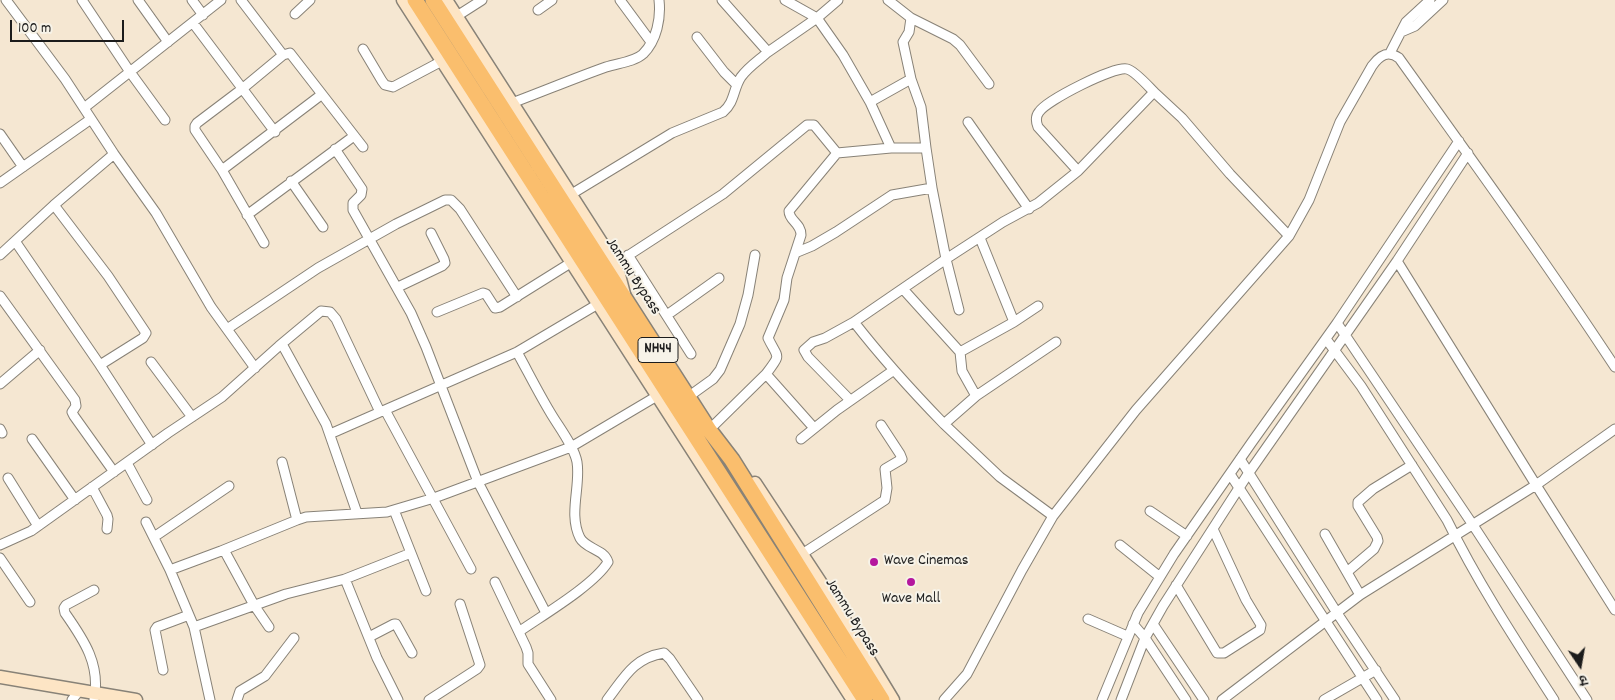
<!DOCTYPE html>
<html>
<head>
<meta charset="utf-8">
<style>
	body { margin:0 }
	#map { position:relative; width:1615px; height:700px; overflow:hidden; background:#f5e7d2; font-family:Dekko,"Playpen Sans Deva",sans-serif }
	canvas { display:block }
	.north { position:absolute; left:1555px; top:640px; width:50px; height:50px; -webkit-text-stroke:4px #f7f3e8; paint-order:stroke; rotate:168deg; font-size:14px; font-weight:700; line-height:20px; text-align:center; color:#1c1c1c }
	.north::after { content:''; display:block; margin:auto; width:18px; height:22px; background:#1c1c1c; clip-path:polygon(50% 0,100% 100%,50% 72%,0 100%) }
	.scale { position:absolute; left:10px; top:20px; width:114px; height:22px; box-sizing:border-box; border:2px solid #1c1c1c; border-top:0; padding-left:6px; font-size:15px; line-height:18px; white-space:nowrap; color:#1c1c1c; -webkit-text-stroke:4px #f7f3e8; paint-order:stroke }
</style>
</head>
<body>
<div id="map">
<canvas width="1615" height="700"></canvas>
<div class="north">उ</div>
<div class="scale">100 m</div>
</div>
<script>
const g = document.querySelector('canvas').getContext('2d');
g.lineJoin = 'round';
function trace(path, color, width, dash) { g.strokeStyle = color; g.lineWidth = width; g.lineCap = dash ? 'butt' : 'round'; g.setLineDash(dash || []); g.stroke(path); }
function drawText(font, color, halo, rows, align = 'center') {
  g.font = font + ' Dekko,sans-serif'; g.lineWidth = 4; g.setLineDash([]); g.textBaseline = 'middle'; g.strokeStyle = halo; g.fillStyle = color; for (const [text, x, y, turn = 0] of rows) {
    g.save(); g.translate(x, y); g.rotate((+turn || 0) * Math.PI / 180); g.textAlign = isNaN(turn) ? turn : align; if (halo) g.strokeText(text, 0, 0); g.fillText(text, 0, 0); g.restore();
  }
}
const street = new Path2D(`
	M6,0L65,79L114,154L156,213L211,307L255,368
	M82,0L130,72L165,120
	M138,0L168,42
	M192,0L203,15
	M241,0L283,55
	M620,0L651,42
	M722,0L768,52L817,18L838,0
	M785,0L817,18L843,55L870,102L911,79L903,42L909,32L911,18L888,0
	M538,10L552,0
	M295,14L310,0
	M457,16L482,0
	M911,18L953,39L960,45L989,84
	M193,23L275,132
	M1401,32L1415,26L1443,0
	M697,37L724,72L737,85
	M363,49L382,81L385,85L393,87L442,61
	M1390,53L1406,22L1430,0
	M870,102L891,148H926L921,107L911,79
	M512,103C544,91 575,78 606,67C618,63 634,62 643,54C657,40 661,18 659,0
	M84,108L221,0
	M968,122L1029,209
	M0,134L23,167
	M335,149L362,189L361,195L353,203V210L411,313L426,347L478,482L546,613
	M222,170L321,95
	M1078,171L1038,127C1036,122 1035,117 1039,112C1047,100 1114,66 1127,69C1135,71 1148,86 1154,92
	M291,181L323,227
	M0,183L91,119
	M570,195L672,133L723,112C735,102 733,89 741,77C748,67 759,60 768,52
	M54,205L108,276L146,333L143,338L100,365
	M247,215L354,136
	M980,238L1014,322L1038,306
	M15,241L100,365L152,445
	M264,243L222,170L195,130V126L197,123L242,89L283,55L290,53L363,147
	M795,253L812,246L836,232L892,195L932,188L926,148
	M0,255L54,205L114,154
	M628,255L691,354
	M1397,261L1536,485L1615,610
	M609,268L723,194L807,125H814L837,153L891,148
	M398,287L442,266L445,263L444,259L431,233
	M903,289L960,352L1014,322
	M0,296L75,400L76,406L72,412L74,416L114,472
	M959,310L946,259L1003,222L1038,203L1078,171L1154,92L1182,118L1230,174L1289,236
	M437,312L483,293L486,294L495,308L500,307L572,262
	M667,315L719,278
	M854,322C882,358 912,391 944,424L976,396
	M1337,323L1473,525L1587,700
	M227,329L318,268L396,224L445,200H451L460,209L517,297
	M1326,339L1361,386L1447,520C1478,583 1516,641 1554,700
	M282,344L326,424L357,513
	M517,352C528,372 538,392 550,412C558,426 574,446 577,462C581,486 568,514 580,538C586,549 604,549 608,562C594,585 543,615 520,631
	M960,352L962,371L976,396L1056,342
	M151,362L192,417
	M766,374C782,353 778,359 768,338L784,300L787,278L801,235C801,223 789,221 789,211L837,153
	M0,384L40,350
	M688,397L713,379L720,370L740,324L748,295L755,255
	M850,400L808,357L804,350L813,342L825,338L854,322L946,259L932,188
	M385,410L471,569
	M944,424L1000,477L1053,516
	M0,429L2,433
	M709,430L766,374L814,428
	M330,434L517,352L598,304
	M32,439L75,500
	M801,439L837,410L894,370
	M1240,459L1337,613L1395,700
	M282,462L297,520
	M127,463L147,500
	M1230,474L1377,700
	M8,478L38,526
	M92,487L107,515L108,519L107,529
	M394,510L426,591
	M1150,511L1187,536
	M146,522L170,570L194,627L210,700
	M1325,534L1360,595
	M154,537L229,486
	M0,545L31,531L168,433L222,397L279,346L321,311L330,312L336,319L380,412
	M1120,545L1160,577
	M224,550L254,605L269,627
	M802,554L885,500L887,488L885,469L902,459L900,454L881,425
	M0,558L30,602
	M170,570L221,551L297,520L306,517L387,512L434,498L571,447L657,396
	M1347,572L1374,549L1378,541L1377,537L1358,506V502L1373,489L1412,465
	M345,579L377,658L398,700
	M495,582L526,647L528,653V664L551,700
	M1176,585L1217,653H1224L1260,630L1261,625L1246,600L1213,529
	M94,590L66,605L64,608L65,613C84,640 101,665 94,700
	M1088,619L1127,636
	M1133,624L1145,638L1186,700
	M1153,624L1204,700
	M194,627L286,594L345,579L411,553
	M369,637L394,624H396L412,653
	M163,670L155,630L157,627L189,615
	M72,700L79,691
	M237,700L240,691L265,676L294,638
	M429,700L477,669L480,665L460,604
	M607,700C624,678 633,658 664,653L670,659L698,700
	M944,700L967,674L1022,570L1053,516L1136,410L1289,236L1309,200L1340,122L1372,66C1380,55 1388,50 1399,58C1472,160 1546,262 1615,367
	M1102,700L1138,613L1174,554L1252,442L1337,323L1459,141
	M1121,700L1145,638L1163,606L1248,474L1397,261L1468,153
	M1222,700L1360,595L1536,485L1615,429
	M1324,700L1376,670`);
const secondary = new Path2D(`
	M403,0L853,700
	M446,0L608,253L619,275L624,294
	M755,483L836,606L893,700
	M0,677L136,700`);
const highway = new Path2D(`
	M415,0L865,700
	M433,0L709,430L732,460L882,700`);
const markers = [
	[874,562,5,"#b5179e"],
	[911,582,5,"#b5179e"]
];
const shields = [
	[658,350,40]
];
const shieldNames = [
	["NH44",658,350]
];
const streetNames = [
	["Jammu Bypass",632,277,57],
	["Jammu Bypass",851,618,58]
];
const poiNames = [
	["Wave Cinemas",884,562],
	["Wave Mall",911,600,"center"]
];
trace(street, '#888277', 11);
trace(secondary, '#888277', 15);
trace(highway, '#888277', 18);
trace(street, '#fff', 9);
trace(secondary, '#fde5c5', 12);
trace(highway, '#fabe6d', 15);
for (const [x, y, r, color] of markers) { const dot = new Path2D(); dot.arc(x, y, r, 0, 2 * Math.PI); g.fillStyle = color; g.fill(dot); trace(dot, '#f7f3e8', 2); }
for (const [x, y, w] of shields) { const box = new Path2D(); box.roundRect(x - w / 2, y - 12.5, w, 25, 4); g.fillStyle = '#f7f3e8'; g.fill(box); trace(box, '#1c1c1c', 1); }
drawText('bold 15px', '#1c1c1c', null, shieldNames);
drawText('16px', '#1c1c1c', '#f7f3e8', streetNames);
drawText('16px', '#1c1c1c', '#f7f3e8', poiNames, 'left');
</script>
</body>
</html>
